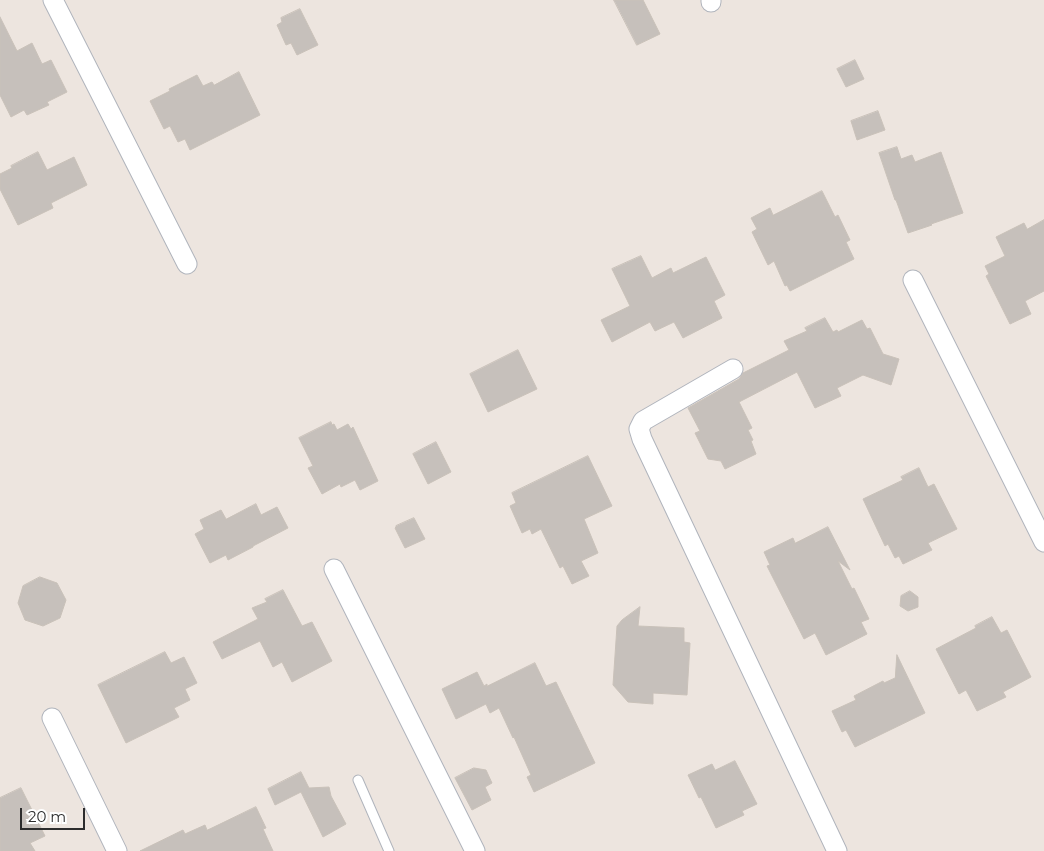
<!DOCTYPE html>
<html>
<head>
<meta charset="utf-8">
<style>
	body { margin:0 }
	#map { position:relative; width:1044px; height:851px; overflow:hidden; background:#ede5df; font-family:Montserrat,sans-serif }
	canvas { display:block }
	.scale { position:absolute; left:20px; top:808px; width:65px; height:22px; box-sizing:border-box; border:2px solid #2c2c2c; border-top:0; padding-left:6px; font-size:15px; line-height:18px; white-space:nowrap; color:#2c2c2c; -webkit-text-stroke:4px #fff; paint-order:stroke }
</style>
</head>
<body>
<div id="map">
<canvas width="1044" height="851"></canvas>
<div class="scale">20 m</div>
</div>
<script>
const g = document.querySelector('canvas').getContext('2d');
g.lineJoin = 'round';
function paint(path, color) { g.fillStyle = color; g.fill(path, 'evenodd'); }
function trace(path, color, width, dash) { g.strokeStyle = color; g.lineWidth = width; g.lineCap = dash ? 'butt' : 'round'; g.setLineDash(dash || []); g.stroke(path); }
const building = new Path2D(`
	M614,0H643L660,34L637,45Z
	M300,9L318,45L297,55L291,43L286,45L277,25L282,22L281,18Z
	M0,17L17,51L32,43L42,64L51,60L67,92L47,102L49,105L27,115L24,110L11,117L0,95Z
	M855,60L864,79L846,87L837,69Z
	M239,72L260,115L190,150L185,139L178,142L170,126L164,129L150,101L170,91L169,89L197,75L203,86L212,82L214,85Z
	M878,111L885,130L857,140L851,121Z
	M897,147L901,159L912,155L915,162L941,152L963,213L931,224L932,225L908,233L896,200H895L879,153Z
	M38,152L47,170L74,157L87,185L51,203L53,208L18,225L0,189V174L12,168L11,166Z
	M822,191L835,217L838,215L850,240L846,242L854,259L790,291L787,285L785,286L774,261L768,265L752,232L757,229L751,218L770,208L773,215Z
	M1044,220V291L1025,301L1031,314L1010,324L986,276L989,274L985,266L1005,256L996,237L1024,223L1027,229Z
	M641,256L652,278L671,268L673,273L706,257L725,295L714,301L722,318L683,338L674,322L655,331L650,322L612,342L601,320L630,306L612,269Z
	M825,318L833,332L837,330L838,332L862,320L867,329L870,328L883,354L899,359L891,385L863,375L837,388L841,396L815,408L797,372L739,402L752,428L748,430L753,440L751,441L756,454L725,469L721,461L708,459L695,433L700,431L688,408L739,379L743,373L789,350L784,341L807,331L805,328Z
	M518,350L537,389L488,412L470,374Z
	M331,422L332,425L334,424L337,430L348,424L351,429L353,427L378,481L360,490L355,480L341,487L340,484L322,494L308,468L313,466L299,438Z
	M436,442L451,472L428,484L413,454Z
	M588,456L612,506L584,519L598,553L581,561L589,576L572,584L563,566L560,568L541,529L532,534L530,529L522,533L510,506L516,503L512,493Z
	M919,468L928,487L934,484L957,529L928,543L932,550L903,564L899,556L895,558L888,544L885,546L863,499L903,480L901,477Z
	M256,504L261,515L277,507L288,528L253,546V547L228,560L226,555L210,563L195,534L204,529L200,520L221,510L226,519Z
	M414,518L425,539L405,548L395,528L396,527V526Z
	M828,527L850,570L838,561L852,589L854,588L869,619L861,622L867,634L826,655L815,633L804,639L767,566L770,565L764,552L793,538L795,543Z
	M40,577L57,583L66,600L60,618L43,626L25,620L18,603L23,586Z
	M283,590L302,626L312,622L332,661L292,682L282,662L273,667L260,641L222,659L213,642L258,619L252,608L267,602L265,599Z
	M910,591L918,597V607L908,611L900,606L901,596Z
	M640,607L638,626L684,628V642L690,643L687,695L653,693V704L628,702L613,685L617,626L622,620Z
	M992,617L1001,633L1007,630L1031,677L1003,692L1006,697L977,711L966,690L959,694L936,649L976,628L975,626Z
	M165,652L171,663L184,657L197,683L185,689L190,700L174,708L179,717L126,743L98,685Z
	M897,655L925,713L855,747L846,730L842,732L832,711L856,700L854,696L883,681L884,683L895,678Z
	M535,663L546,686L556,682L595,763L534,792L527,777L531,775L514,737L513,738L499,708L490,713L486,704L456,719L442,689L477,672L484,686L487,684V686Z
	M735,761L757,804L742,811L744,815L716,828L701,797L699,798L688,775L712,764L715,770Z
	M474,768L486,770L492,783L485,787L491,800L472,810L455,778Z
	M301,772L309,788L329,787L331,796L346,824L323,837L301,792L275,805L268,789Z
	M21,788L45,836L30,843L35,851H0V798Z
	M256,807L266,828L263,829L273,851H140L183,830L185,834L205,825L207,830Z`);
const lane = new Path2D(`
	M358,780L389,851`);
const street = new Path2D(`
	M53,0L187,264
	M711,0V2
	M913,280L1044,542
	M733,369L643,421L639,429L642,439L837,851
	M334,569L475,851
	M52,718L117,851`);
paint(building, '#c6c0bb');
trace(building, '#c9c1b9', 1);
trace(lane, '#b0b4bc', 11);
trace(street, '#b0b4bc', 21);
trace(lane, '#fff', 9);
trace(street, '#fff', 19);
</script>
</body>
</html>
